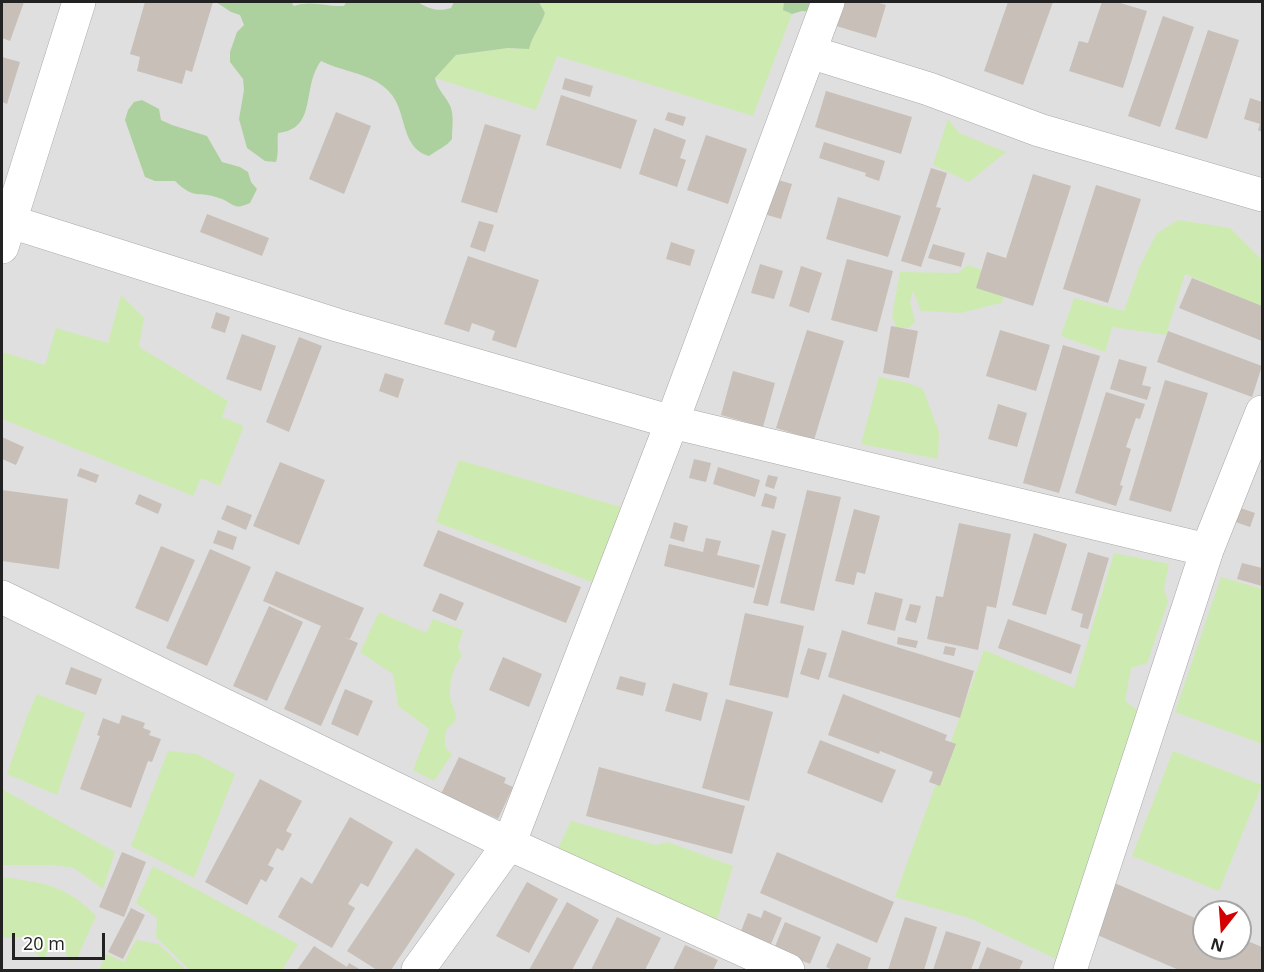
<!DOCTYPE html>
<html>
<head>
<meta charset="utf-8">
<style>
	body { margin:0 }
	#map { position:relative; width:1264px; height:972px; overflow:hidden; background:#f2efe9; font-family:"Open Sans",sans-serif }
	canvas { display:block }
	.frame { position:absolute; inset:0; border:3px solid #222; pointer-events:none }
	.north { position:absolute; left:1192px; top:900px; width:60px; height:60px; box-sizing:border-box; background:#fff; border:2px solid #a7a7a7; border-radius:50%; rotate:197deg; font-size:16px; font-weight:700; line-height:24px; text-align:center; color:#222 }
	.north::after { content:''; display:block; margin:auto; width:21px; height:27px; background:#d40000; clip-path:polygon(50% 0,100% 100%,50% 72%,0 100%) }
	.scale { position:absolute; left:12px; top:933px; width:93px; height:27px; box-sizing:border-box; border:3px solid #222; border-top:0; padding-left:8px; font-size:18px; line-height:21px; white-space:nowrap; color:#222; -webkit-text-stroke:4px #fff; paint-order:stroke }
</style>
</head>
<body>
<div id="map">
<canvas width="1264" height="972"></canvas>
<div class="frame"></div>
<div class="north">N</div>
<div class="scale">20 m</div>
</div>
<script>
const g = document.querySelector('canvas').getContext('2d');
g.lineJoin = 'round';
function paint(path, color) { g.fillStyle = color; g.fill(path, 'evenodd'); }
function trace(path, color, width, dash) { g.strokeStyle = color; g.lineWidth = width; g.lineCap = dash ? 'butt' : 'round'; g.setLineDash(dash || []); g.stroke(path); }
const residential = new Path2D(`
	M2,2H1262V970H2ZM1204,912H1240V948H1204Z`);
const grass = new Path2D(`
	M539,2H784L783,10L792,14L753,116L557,56L536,110L435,78L456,55L508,48L518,49C532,40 540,29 545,13Z
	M948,119L959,133L1006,152L969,182L933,165Z
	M1178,220L1230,228L1262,260V307L1185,274L1166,335L1112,327L1105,352L1061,336L1074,298L1124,311L1140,266L1157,233Z
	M968,265L988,272L1006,295L1001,303L960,313L921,311L913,291L910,302L915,321L909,328H897L892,316L900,272L958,273Z
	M121,295L144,318L139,347L228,401L222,417L244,426L220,486L201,478L193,496L2,419V352L45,365L56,328L108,343Z
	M879,377L908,383L923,389L939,432L938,459L861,444Z
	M459,460L621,507L594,583L436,522Z
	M1114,553L1169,564L1164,588L1168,602L1147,663L1131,668L1125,701L1142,714V739L1056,959L969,918L895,897L984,650L1074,688Z
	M1221,577L1262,589V744L1175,712Z
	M379,612L426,633L433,619L463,630L458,647L462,656C452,667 448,687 451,702C453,708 458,714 455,721C454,722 448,727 448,728C444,734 445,740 445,747L452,754L434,781L413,770L429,729L398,706L393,674L360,652Z
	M37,694L85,713L57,795L7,774L26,719Z
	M168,751L197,754L235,774L194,878L131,846Z
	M1173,751L1262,785L1219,891L1132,856Z
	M2,789L115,852L103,889L74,868L52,865H2Z
	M571,821L656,845L668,842L733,866L716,923L557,850Z
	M153,866L298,944L282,970H190L156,937L157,918L136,903Z
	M2,877C43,883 65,884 96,916L77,958L70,961L64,949L51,944L45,957H40L30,947L31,943L27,938L17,937L2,938Z
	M136,940L158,944L186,970H99L106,954L124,962Z`);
const forest = new Path2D(`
	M216,2H291L294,6C312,0 327,7 344,6L346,2H418C428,9 439,12 451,8L454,2H539L545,13C541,26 532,36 529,49L508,48L456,55L435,78C437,90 447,97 451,108C454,118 452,129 452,139C446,147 437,150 429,156C401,148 407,115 392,95C375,73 345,73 321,61C301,88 318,129 278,133C277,143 279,152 276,162L265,161L247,148L239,119L244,90L243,79L230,62V52L237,32L244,25L240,15L231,12Z
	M784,2H820L812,12L802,11L792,14L783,10Z
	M142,100L159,109L161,120L172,125L207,136L222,162L240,167L248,172L251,182L257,189L250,203C233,211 234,203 219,198C197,190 196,201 175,181H155L145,177L125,120L128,110L134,102Z`);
const building = new Path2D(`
	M2,2H24L10,41L2,38Z
	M145,2H213L192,72L186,70L182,84L137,71L140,57L130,54Z
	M841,2H876L886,5L876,38L833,25Z
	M1008,2H1053L1023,85L984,71Z
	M1102,2H1117L1147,11L1123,88L1069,71L1079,41L1088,43Z
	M1163,16L1194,27L1160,127L1128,116Z
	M1208,30L1239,40L1207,139L1175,129Z
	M2,57L20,62L7,104L2,102Z
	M565,78L593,86L590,97L562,89Z
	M826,91L912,117L901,154L815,127Z
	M561,95L637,120L621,169L546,145Z
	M1250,98L1262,102V132L1258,130L1260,124L1244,119Z
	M336,112L371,126L344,194L309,179Z
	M668,112L686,117L683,126L665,120Z
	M485,124L521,135L497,213L461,202Z
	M654,128L686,140L680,158L686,160L677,187L639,174Z
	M706,135L747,149L728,204L687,190Z
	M824,142L885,161L879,181L865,176L866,173L819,158Z
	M931,168L947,173L936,207L941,208L921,267L901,261Z
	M1033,174L1071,186L1033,306L976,288L987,252L1006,258Z
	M775,179L792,184L781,219L764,214Z
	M1096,185L1141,199L1108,303L1063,289Z
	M838,197L901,216L888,257L826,239Z
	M207,214L269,238L262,256L200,232Z
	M479,221L494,225L485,252L470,247Z
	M671,242L695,250L690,266L666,259Z
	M933,244L965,253L961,267L928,258Z
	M468,256L539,280L516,348L492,340L495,331L472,323L469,332L444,324Z
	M847,259L893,271L877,332L831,320Z
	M760,264L783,271L774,299L751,293Z
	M801,266L822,273L809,313L789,306Z
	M1192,278L1262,306V341L1179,308Z
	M216,312L230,317L225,333L211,328Z
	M891,326L918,331L909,378L883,373Z
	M807,330L844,341L814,440L776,428Z
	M1000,330L1050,345L1036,391L986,376Z
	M1168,331L1262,366L1252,397L1157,362Z
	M242,334L276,346L261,391L226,379Z
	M299,337L322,346L289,432L266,422Z
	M1063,345L1100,356L1059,493L1023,483Z
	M1119,359L1147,367L1142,385L1151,387L1147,400L1110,389Z
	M733,371L775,383L763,427L721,415Z
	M385,373L404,379L398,398L379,391Z
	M1165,380L1208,393L1171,512L1129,500Z
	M1106,392L1145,404L1140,419L1136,418L1126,447L1131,449L1120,485L1123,486L1116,506L1075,493Z
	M998,404L1027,413L1017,447L988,439Z
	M2,437L24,447L16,465L2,459Z
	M694,459L711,463L706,482L689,478Z
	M280,462L325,480L299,545L253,526Z
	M718,467L760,480L755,497L713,484Z
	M80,468L99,475L96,483L77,476Z
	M768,475L778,477L774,489L765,486Z
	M2,490L68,499L59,569L2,561Z
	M807,490L841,497L814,611L780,603Z
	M765,493L777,497L774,509L761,506Z
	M139,494L162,504L158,514L135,504Z
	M1229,504L1255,513L1250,527L1224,518Z
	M227,505L252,515L246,530L221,519Z
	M854,509L880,516L865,574L857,572L854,585L835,581Z
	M674,522L688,526L684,542L670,538Z
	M959,523L1011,534L996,608L987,606L978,650L927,639L936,596L943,597Z
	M218,530L237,537L233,550L213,543Z
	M438,530L581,587L566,623L423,566Z
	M772,530L786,534L768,606L753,603Z
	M1034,533L1067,544L1046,615L1012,605Z
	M706,538L721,541L717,555L760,565L754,588L664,566L669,544L703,552Z
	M161,546L195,560L168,622L135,608Z
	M210,549L251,567L207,666L166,648Z
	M1088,552L1109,558L1088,629L1080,627L1083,614L1071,610Z
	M1242,563L1262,568V586L1237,579Z
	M276,571L364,608L350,639L344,637L358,643L321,726L284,709L321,626L263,601Z
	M875,592L903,599L895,631L867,624Z
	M440,593L464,603L456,621L432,611Z
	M910,604L921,606L916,623L905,620Z
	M269,606L303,622L267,701L233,686Z
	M745,613L804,626L788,698L729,685Z
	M1008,619L1081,645L1071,674L998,648Z
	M842,630L974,671L960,718L828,677Z
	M898,637L918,641L916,648L897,644Z
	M945,646L956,648L954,656L943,654Z
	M808,648L827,653L819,680L800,674Z
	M503,657L542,674L529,707L489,690Z
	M71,667L102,679L96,695L65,684Z
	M620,676L646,683L643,696L616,689Z
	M673,683L708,693L701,721L665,711Z
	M345,689L373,701L358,736L331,724Z
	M843,694L947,735L945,740L956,744L940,786L929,782L933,772L880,751L879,754L828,735Z
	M726,699L773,712L749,801L702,788Z
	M122,715L145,723L143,728L151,731L149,735L161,739L152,762L148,761L131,808L80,789L100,736L97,735L103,718L119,724Z
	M820,740L896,770L882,803L807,773Z
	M459,757L506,778L504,783L513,787L498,819L441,794Z
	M599,767L745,806L732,854L586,816Z
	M260,779L302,801L286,831L292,834L283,851L277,848L268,865L274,868L266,882L261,879L247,905L205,882Z
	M350,817L393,842L368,887L361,883L348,904L355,908L332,948L278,917L301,877L312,884Z
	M416,848L455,874L391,970H377L347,951Z
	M122,852L146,862L124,917L99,907Z
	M777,852L894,902L877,943L760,893Z
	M1110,881L1204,922V948H1240V938L1262,947V970H1179L1088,931Z
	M527,882L558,899L529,953L496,936Z
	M567,902L599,920L572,970H529Z
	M131,908L145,915L123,959L108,952Z
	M764,910L782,918L771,944L741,931L748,913L761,918Z
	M617,917L661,938L645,970H591Z
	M905,917L937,927L924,970H888Z
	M785,922L821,937L810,964L774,949Z
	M946,931L981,942L971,970H933Z
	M837,943L871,958L867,970H833L826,967Z
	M685,945L718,960L713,970H673Z
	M314,946L347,967L349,963L361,970H297Z
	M987,947L1023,961L1019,970H978Z`);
const minor = new Path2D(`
	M810,52L929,89L1039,130L1262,195
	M2,219L337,325L672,422L1207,550L1262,412
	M2,247L79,2
	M2,597L509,844L788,970
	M418,970L509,844L672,422L828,2
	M1070,970L1207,550`);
paint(residential, '#e0dfdf');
paint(grass, '#cdebb0');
paint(forest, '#add19e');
paint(building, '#c7bfb8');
trace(minor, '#a9a9a9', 34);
trace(minor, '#fff', 33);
</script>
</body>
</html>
